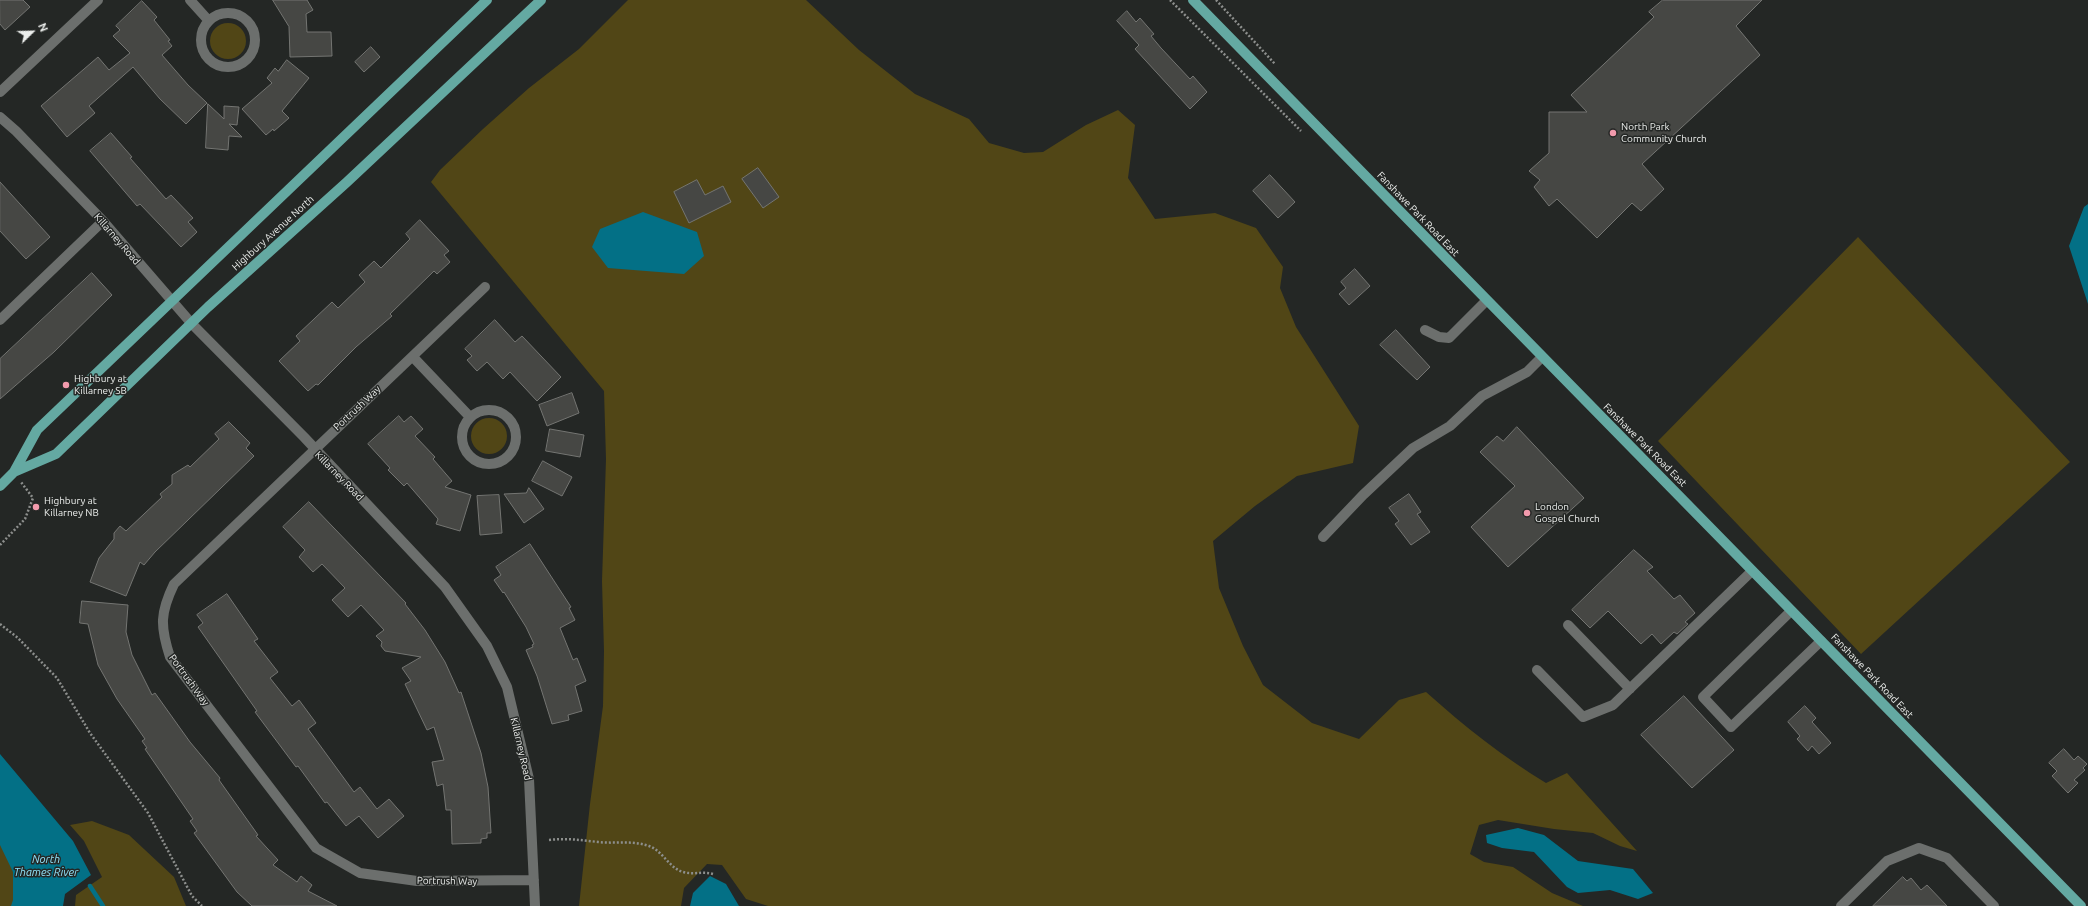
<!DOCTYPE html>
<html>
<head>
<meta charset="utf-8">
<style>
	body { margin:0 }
	#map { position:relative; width:2088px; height:906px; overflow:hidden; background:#242725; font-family:Ubuntu,sans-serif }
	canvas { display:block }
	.north { position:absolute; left:12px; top:12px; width:40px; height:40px; -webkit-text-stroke:3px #242725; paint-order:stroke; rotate:67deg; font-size:11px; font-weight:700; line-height:16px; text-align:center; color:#eceeec }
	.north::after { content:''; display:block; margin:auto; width:14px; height:18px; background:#eceeec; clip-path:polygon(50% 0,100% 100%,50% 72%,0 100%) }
</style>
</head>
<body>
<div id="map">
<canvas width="2088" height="906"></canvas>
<div class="north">N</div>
</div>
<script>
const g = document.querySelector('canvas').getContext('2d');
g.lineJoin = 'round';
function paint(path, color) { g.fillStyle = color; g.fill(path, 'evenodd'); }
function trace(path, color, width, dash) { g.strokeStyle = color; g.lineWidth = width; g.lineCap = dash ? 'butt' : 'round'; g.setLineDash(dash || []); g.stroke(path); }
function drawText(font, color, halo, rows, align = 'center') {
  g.font = font + ' Ubuntu,sans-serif'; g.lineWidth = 3; g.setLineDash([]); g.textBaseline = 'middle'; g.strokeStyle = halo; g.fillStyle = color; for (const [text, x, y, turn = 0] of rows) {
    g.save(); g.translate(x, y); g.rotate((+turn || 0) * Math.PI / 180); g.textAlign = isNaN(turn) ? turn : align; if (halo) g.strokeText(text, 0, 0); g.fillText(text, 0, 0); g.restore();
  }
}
const green = new Path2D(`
	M628,0H806L859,50L915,94L969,119L989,143L1024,153L1043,152L1086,125L1118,110L1135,125L1128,178L1155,219L1215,213L1256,228L1283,267L1280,288L1296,327L1359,426L1353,463L1297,476L1255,506L1213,541L1219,588L1243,646L1263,685L1312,723L1359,739L1399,700L1426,692C1464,726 1503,757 1546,783L1567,773L1637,851L1620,846L1593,833L1554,829L1498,820L1479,825L1470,854L1484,862L1513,867L1552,893L1583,906H768L746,899L722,865L707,864L684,888L681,906H579L590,804L603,706L604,651L602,581L606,459L604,391L431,182L440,170L483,129L529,88L579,49Z
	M210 41a18 18 0 1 1 36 0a18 18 0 1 1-36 0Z
	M1858,237L2070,462L1861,654L1658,441Z
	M471 436a18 18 0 1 1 36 0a18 18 0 1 1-36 0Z
	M92,821L129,835L174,877L186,906H75L76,895L102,877L84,841L70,825Z
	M0,830L21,874L20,906H0Z`);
const water = new Path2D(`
	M2088,204V304L2069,246L2084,207Z
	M643,212L697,232L704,256L684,274L608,268L592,247L600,229Z
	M0,754L73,841L91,875L65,894L63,906H11L13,900V872L0,845Z
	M1518,828L1544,835L1578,861L1633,869L1653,893L1638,899L1610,890L1578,893L1567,887L1534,852L1502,848L1487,843L1486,835Z
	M710,876L726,884L739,906H690L693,893Z`);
const stream = new Path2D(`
	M90,886L103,906`);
const building = new Path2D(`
	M0,0H23L30,7L5,30L0,24Z
	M273,0H307L313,10L306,14L307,32H331L332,56L290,57L289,27Z
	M1663,0H1762L1736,26L1760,55L1642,164L1664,189L1641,211L1632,203L1597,238L1557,199L1549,206L1534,187L1540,180L1529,171L1549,153V112H1587L1571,95L1654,17L1649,12Z
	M142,1L157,17L154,20L170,40L168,41L172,46L162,55L188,85L207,103L186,124L160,99L133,67L89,106L95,113L67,137L41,106L98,57L109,70L130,53L113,36L120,30L116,26Z
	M1127,11L1136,22L1140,18L1154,34L1151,36L1161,48L1190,79L1193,76L1207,92L1190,109L1135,49L1139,45L1117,21Z
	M371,47L380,57L364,72L355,62Z
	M287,60L309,78L282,111L289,118L274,131L273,129L266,135L242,109L272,83L267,78L275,68L278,71Z
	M208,104L224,119V106L239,107L237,125L229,124L242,137L229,136L228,150L206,148Z
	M111,133L132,157L130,158L166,199L171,195L193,218L188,222L197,232L181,247L140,204L137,206L90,151Z
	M758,168L779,197L763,208L742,179Z
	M1270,175L1295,202L1278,218L1253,191Z
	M697,180L705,195L723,186L731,202L689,223L674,192Z
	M0,182L50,237L26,259L0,231Z
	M420,220L449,251L444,255L450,262L437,274L434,271L390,314L392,316L356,347L318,385L316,384L308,391L279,361L300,341L296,336L332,302L338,308L365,282L359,275L374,261L381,268L410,239L406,234Z
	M1355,269L1370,286L1349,305L1339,294L1346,288L1341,282Z
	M92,273L112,295L54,352L0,399V359Z
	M495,320L515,342L522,336L561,377L537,401L510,372L503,379L487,362L477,371L467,360L472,356L465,349Z
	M1396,330L1430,367L1417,380L1380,345Z
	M572,393L579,413L547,426L539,405Z
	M399,416L404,422L411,416L423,429L415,436L435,457L433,459L452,481L445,487L471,495L460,531L436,524L438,519L407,483L404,486L388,470L390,468L368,444Z
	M229,422L250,443L246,448L254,456L155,552L144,565L140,562L126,596L90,582L99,558L114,539V533L120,526L126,531L162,497L160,494L172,484V475L188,465L190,467L219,439L215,434Z
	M1517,427L1584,498L1508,567L1471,527L1515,486L1480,452L1497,436L1503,441Z
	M550,429L584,435L580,457L546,451Z
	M543,461L572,477L562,496L532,481Z
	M529,488L544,509L524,523L504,494L526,493Z
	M1409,494L1421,512L1417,514L1430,532L1411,545L1395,524L1399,521L1389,508Z
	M499,495L502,533L480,535L477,496Z
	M309,502L406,603L405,604L425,630L445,662L459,693L461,692L481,753L488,787L491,833H487V838L481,839V843L452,844L451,810H446L443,784L437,786L432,762L444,760L434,727L427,730L405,684L411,681L402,668L421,657L385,651L381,646L382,642L376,636L384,630L361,605L348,617L332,600L345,588L322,564L313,572L299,557L305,550L283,527Z
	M530,544L571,607L569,608L575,620L560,628L573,660L577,658L586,681L575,686L582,711L568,715L569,720L552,724L537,676L526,650L533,647L532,645L534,644L526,627L504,592L503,593L494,580L501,575L496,567Z
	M1634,550L1653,567L1647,571L1674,599L1680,595L1695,613L1685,622L1688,624L1677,634L1674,632L1661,644L1652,634L1641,644L1608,611L1590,628L1572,610Z
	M227,594L258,639L254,641L278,672L270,678L292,706L299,700L316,723L308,729L354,792L360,787L377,809L389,799L404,816L378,838L359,816L346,826L327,802L325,803L298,766L296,767L255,712L257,711L198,627L203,623L197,615Z
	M82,601L128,605L126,632L132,655L152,695L155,693L190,742L220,778L219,780L258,835L256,836L278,860L273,865L297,882L301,876L312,885L308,891L337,906H252L237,892L194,833L197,831L190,821L193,819L145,749L147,748L142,741L145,739L117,699L98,665L88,624L80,623Z
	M1684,696L1734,750L1692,788L1641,735Z
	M1805,706L1816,718L1812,722L1831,743L1819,754L1812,746L1808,751L1797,739L1800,736L1788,722Z
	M2064,749L2074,760L2078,756L2087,764L2083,768L2085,770L2074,780L2078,783L2068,793L2052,776L2057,771L2049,763Z
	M1903,877L1907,881L1911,878L1921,890L1927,885L1947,906H1873Z`);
const path = new Path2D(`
	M1170,0L1301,131
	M1216,0L1275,64
	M0,545L25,519L33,498L21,482
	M0,624L18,638L57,678L90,733L148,813L192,896L202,906
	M549,840C566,838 581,840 598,842C615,844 632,840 649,846C663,851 669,868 683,872C693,875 703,871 713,874`);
const minor = new Path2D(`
	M190,0L209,21
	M201 40a27 27 0 1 1 54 0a27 27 0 1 1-54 0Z
	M0,92L98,0
	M0,117L16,131L103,221L192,324L304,437L445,587L487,646L507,687L529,779L535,906
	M485,287L174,584C160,613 160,626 170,657L316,848L360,873L417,881L534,880
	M0,320L103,221
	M1425,330L1439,337L1449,338L1486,301
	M413,357L470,417
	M462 437a27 27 0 1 1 54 0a27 27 0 1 1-54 0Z
	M1323,537L1363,495L1413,448L1450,426L1482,396L1527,372L1542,357
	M1791,611L1703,697L1731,727L1821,641
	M1568,625L1630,689
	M1537,670L1583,717L1613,705L1752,571
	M1841,906L1887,861L1919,848L1947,858L1994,906`);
const major = new Path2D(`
	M1193,0L2081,906
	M14,472L56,454L208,307L347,182L541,0
	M0,486L14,472L37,430L487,0`);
const markers = [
	[1613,133,4,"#f29aac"],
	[66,385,4,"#f29aac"],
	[36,507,4,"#f29aac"],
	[1527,513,4,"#f29aac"]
];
const poiNames = [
	["North Park",1621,127],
	["Community Church",1621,139],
	["Highbury at",74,379],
	["Killarney SB",74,391],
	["Highbury at",44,501],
	["Killarney NB",44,513],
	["London",1535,507],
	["Gospel Church",1535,519]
];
const streetNames = [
	["Fanshawe Park Road East",1418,214,46],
	["Highbury Avenue North",273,233,-42],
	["Killarney Road",117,239,49],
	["Portrush Way",357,408,-43],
	["Fanshawe Park Road East",1645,445,45],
	["Killarney Road",339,476,46],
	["Fanshawe Park Road East",1872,676,46],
	["Portrush Way",189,680,54],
	["Killarney Road",521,749,77],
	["Portrush Way",447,881,1]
];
const waterNames = [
	["North",46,859],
	["Thames River",46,872]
];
paint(green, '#514616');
paint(water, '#037086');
trace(stream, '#037086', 4.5);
paint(building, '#464744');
trace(building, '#747572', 1);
trace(path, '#8d8f8d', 2.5, [2, 2]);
trace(minor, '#6c6f6d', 10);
trace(major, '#64a9a2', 10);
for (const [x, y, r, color] of markers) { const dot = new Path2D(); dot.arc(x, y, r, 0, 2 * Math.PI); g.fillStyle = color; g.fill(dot); trace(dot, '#242725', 1.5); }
drawText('10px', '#eceeec', '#242725', poiNames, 'left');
drawText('10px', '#eceeec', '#242725', streetNames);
drawText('italic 11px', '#90e1f8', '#242725', waterNames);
</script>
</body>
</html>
